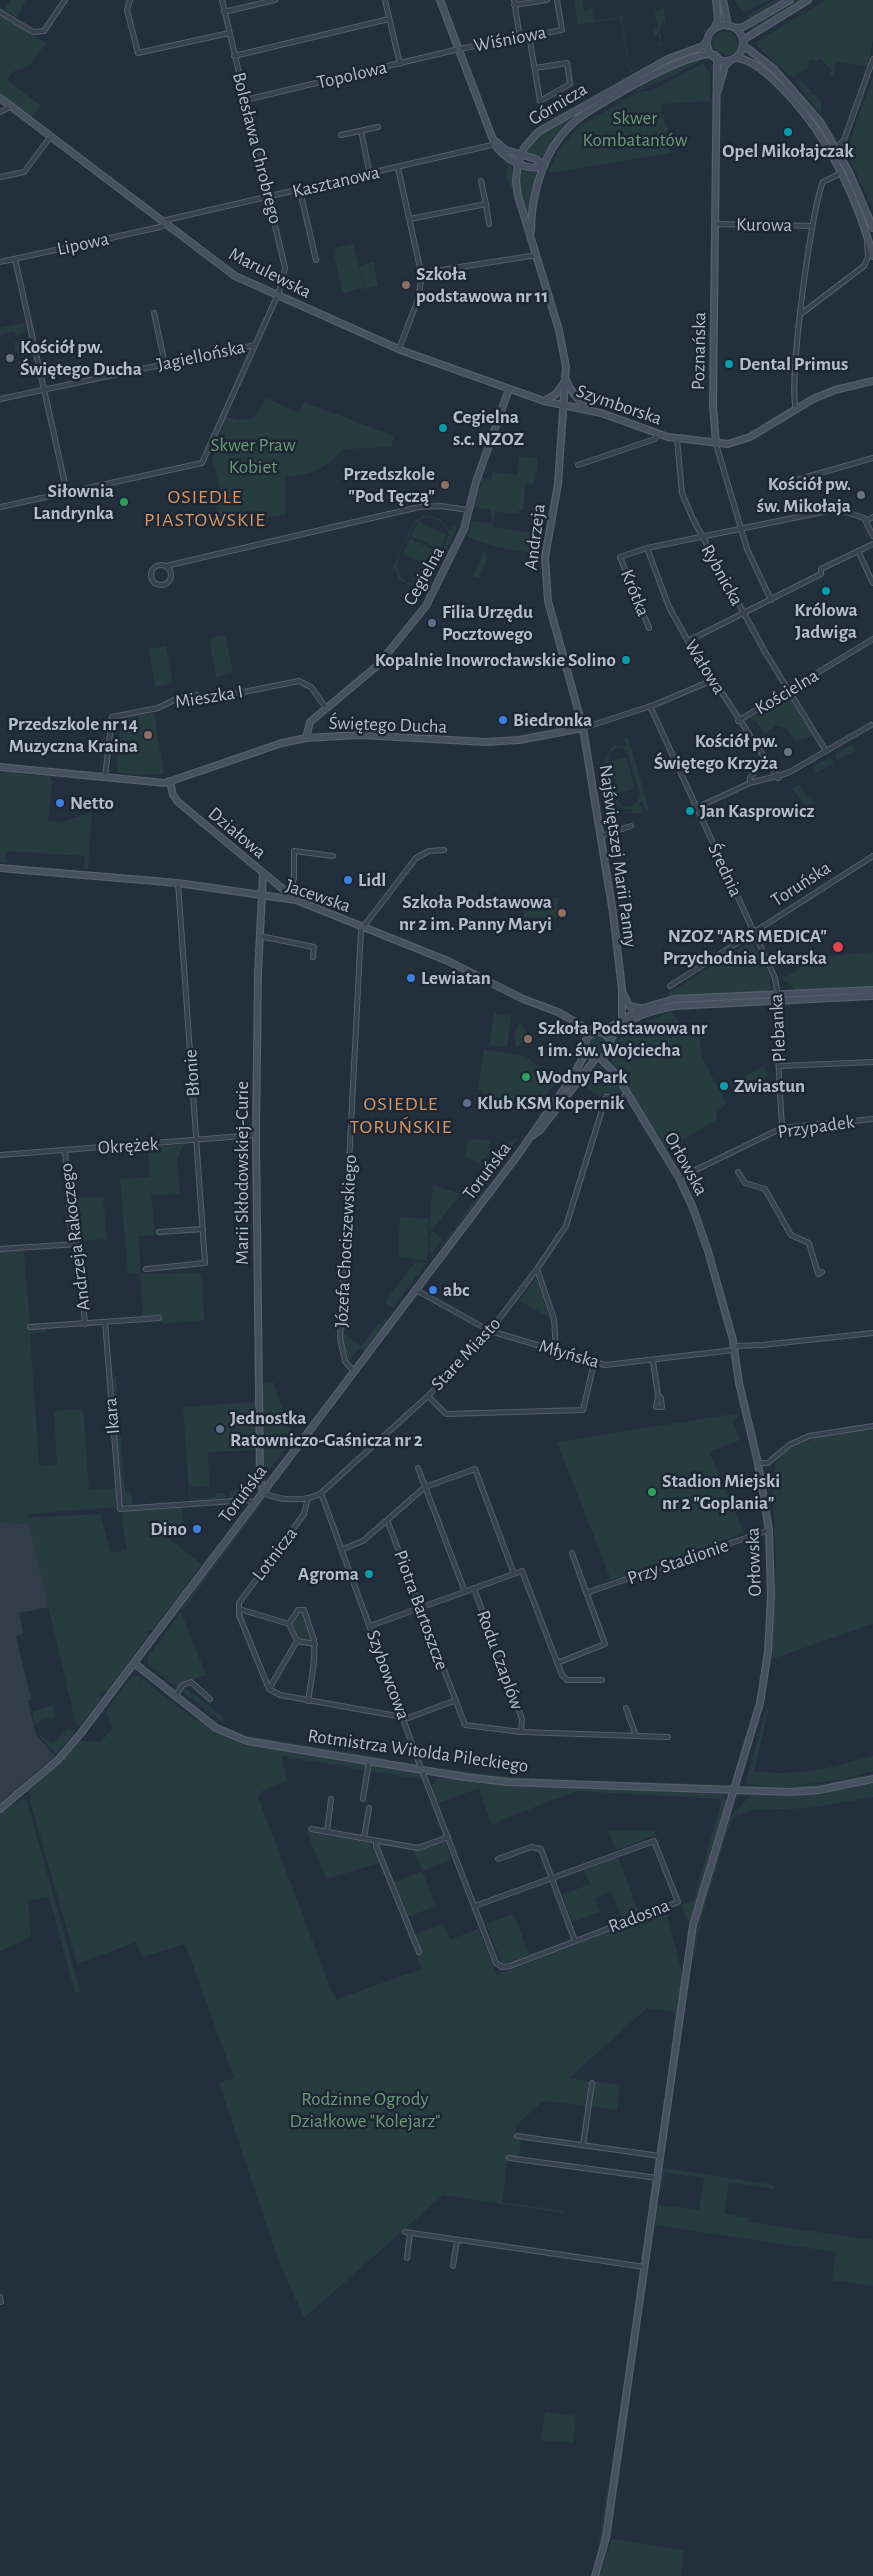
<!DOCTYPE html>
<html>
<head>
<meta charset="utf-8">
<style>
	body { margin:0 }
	canvas { display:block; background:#242f3e }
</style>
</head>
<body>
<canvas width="873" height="2576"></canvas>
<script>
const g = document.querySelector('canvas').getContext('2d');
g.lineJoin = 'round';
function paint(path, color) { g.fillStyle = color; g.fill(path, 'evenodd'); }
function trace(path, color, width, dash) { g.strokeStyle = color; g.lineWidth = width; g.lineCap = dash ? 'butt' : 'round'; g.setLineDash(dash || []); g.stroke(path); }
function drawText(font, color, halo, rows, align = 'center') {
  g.font = font + ' "Alegreya Sans",sans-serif'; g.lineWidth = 5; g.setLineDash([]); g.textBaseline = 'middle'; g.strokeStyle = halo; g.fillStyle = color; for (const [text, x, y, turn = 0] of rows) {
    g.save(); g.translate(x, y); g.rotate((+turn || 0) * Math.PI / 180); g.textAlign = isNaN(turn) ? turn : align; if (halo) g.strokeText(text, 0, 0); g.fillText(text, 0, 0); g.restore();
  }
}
const airport = new Path2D(`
	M0,1522L29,1524L49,1607L19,1613L23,1634L16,1636L31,1699L28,1700L36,1735L55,1756L0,1803Z`);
const green = new Path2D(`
	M10,0H26L17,17L5,10Z
	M574,0H582L584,11L592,9L594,21L624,16L622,19L629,64L632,70L656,57L655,53L657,57L630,72L620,18L578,25Z
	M662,0L666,21L665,24L662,23L658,33L661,34V45L658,46L657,44L660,43L659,34L655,35L654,30L658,29L655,12H651L663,10Z
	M735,0H769L745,12L738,6Z
	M775,0H785L748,22V15Z
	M795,0H802L752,29L751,26Z
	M826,0H873V40L867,66L836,62L833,78L829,73L832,71L821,59L814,61L811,59L807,63L809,66L792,78L758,47V41Z
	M0,14L46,43L28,67L14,71L7,80L41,106L31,118L0,95Z
	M722,31C735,31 739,41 737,52L725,56L713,48L712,39Z
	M700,58V61L673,76L631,94L667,71Z
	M703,63L710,73V101L662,104L661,113L668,130L670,153L548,173L559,150L581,125L639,92L653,90Z
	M873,76V209L846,151Z
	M799,81L803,82L811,91L810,94L813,93L821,101V114L796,83Z
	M569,117L572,120L554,140L545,157L525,154C528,136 554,125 569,117Z
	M510,162C512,164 519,208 522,217L506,174Z
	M520,166L539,172L529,213L526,212L519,186Z
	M353,244L364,288L343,293L333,249Z
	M373,262L378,286L365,289L359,266Z
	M24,323L26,332L16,335L14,331L0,335V328Z
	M28,339L30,350L23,357L14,350V343Z
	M266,398L299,413L304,402L394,436L391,447L343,449C325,469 312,476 285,476V515L220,522L214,500L221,493L212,461L226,417L239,420L254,418Z
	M519,457L538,458L537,471H534L536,473L534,485L525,484L523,510H519L518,514L495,511L494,519H491V510L475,507L482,479L491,480L493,472L517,475Z
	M426,515L440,519L450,531L453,526L457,528L430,584L427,582L411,586L399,579L395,568L391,572L414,521ZM426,517C438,518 446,524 449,535C441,553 433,587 409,583C384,570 407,540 416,522Z
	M418,521L447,535L440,549L411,536Z
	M472,521L493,524V527L541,534L540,538L537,537L536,540L540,541L537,554L497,547L467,537Z
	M410,539L439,553L432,567L403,554Z
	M485,550L487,559L479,578L473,576Z
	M225,635L233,673L216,677L209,638Z
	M166,646L173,683L156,687L148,649Z
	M785,696L790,699L811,732L810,737L795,741L787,729L776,725L765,734L756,721L754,722L751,717Z
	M154,713L164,774L135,775L117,772L118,740L123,718Z
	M628,737L649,811L645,812L642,800L639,805L642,807L643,813H630L634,808C608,816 604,773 606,755L614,745L626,747L624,738ZM616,748H622L628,753L640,794L638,801L631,807L622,806L614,796L608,758L609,753Z
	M852,744L856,751L837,760L835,754Z
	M830,757L834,763L816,773L814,766Z
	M627,758L634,789L618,793L611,761Z
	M0,770L37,776L50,775L52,782L48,821L63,822L92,812L88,868H84L85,856L6,851V862H0Z
	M800,785L806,796L816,804L805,805L792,789Z
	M558,898V917L524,918V899Z
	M751,941L769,974L771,989L768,991L669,997L668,994Z
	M873,952V987L796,990L781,977L788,976L818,957Z
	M671,1012L690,1036L699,1035L701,1055L726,1104L717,1112L716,1120L667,1149L616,1070L611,1058L615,1036L619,1039L648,1021Z
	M494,1013L511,1016L507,1047L490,1045Z
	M520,1023L526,1032L524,1042L517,1047C513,1034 514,1034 520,1023Z
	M588 1045a10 10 0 1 1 20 0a10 10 0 1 1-20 0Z
	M484,1049L525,1056L558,1080L534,1110L520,1100L509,1112L478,1089Z
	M602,1066L622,1093L620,1096L605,1094L600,1096L578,1083L590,1067Z
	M763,1066L768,1076L750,1086L745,1076Z
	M515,1138L517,1139L502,1162L492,1156Z
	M468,1139L489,1140L490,1151L480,1165L465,1156Z
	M184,1144L177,1159L180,1194L151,1195L155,1235L139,1236L140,1274L202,1273L204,1320L161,1324V1315L143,1316L140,1274H128L120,1179L150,1177L148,1147Z
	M433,1185L461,1194L429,1233V1227Z
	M485,1187L488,1188L430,1262V1261Z
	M103,1197L107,1239L82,1241L77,1237L74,1198Z
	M400,1217L428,1219V1254L426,1261L398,1257Z
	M434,1232L442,1240L431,1254L429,1234Z
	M23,1244L30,1324L46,1323V1332L30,1334L39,1466L57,1465L54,1411L83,1409L89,1490L115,1488L117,1507L28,1514V1518L100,1514L111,1553L127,1549L123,1527V1512L182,1507L183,1523L152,1526L202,1564L153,1630L147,1631L148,1636L107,1691L100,1693L102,1698L79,1726L76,1725L29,1524L0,1522V1246Z
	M416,1261L426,1263L393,1308L385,1302Z
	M536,1278L550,1318L520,1301Z
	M344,1312H346L344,1334L361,1346L378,1323L380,1325L385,1318L388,1320L365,1351L360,1348L349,1361L342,1338Z
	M115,1376H119L116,1379L125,1492H131L133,1506L125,1504L121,1500L113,1379Z
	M273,1382L293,1439L269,1470L263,1466L262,1390L264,1383Z
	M255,1402V1450L208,1452L209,1486L190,1487L191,1499L215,1497L216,1493H224L226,1498L190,1501L183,1407Z
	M740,1413L733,1422L740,1440L709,1452L744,1533L611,1580L557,1442Z
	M873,1429V1624L772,1659L776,1557L772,1481L776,1476C764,1439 851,1433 873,1429Z
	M256,1483L252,1497L230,1498V1491L240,1488V1495H246V1488Z
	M263,1502L185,1607L180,1610L257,1507Z
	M181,1612L206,1675L181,1684L177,1688L149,1665L147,1659Z
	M298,1614H303L312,1636L310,1640L300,1639L293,1623Z
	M138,1676L142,1678L138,1685L143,1679L193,1719L204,1722L221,1734L238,1741L417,1772L422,1779L412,1778L281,1756L287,1781L262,1791L258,1797L331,1990L337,1999L422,1969L416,1953L420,1952L414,1935L443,1923L450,1940L478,1929L497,1975L666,1909L683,1977L676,2032L672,2033L675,2012L647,2008L569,2078L589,2081L586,2106L543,2101L516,2125L514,2138L521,2139L519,2157L508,2156L502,2202L564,2211V2213L443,2195L304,2318L278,2259L219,2083L234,2078L185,1944L142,1957L136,1942L77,1964L30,1801L31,1790L80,1741L101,1742L112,1729L106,1711L131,1678Z
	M183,1686L222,1716L224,1723L183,1692Z
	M53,1706L56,1717L42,1720L35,1725L32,1711Z
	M766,1708L769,1709L754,1771C801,1777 828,1768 873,1756V1771C836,1781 784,1791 746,1783Z
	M68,1729L74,1731V1735L56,1754L37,1734L53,1743Z
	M228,1729L244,1735L389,1759L387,1761L255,1739Z
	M440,1768L509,1777L578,1780V1782L510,1779L439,1770Z
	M873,1774V1776L819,1788L753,1789V1787L818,1785Z
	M439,1776L505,1784L723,1794L727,1802L692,1921L687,1920L681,1905L694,1900L722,1799L576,1791L499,1821L496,1824H491L479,1788L439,1803L442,1814L431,1786Z
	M582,1780L729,1785L734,1781L729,1787L582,1782Z
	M873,1783V1797L809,1808L752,1810L732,1818L724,1842L722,1841L730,1817L752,1794L818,1793Z
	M23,1798L27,1802L80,1991L75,1992L49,1897L28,1901L31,1937L0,1951V1814Z
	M608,1830L654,1831L656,1835L616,1850Z
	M307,1832L371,1843L379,1863L326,1879Z
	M445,1842L451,1860L422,1871L436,1906L407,1917L393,1883L422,1871L414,1850Z
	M721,1845L723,1846L702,1916L694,1959H692L701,1909Z
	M618,1857L639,1913L622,1919L611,1892L595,1898L600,1912L573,1922L562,1895L590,1884L584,1870Z
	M514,1914L529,1955L510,1962L502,1963L486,1924Z
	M593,2081L620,2085L617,2110L590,2106Z
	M665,2168L774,2185V2189L729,2182L724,2214L748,2218V2222L873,2240V2286L832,2280L836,2252L654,2225L657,2205L699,2210L704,2178L664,2172L662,2188H660L662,2172Z
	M545,2412L576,2416L573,2443L541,2440Z
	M607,2488L610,2489L600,2556H597Z
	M612,2539L684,2550L681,2576H600Z`);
const street = new Path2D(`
	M130,0L127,10L138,53L229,33
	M385,0L400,64
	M514,0L520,38
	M514,5L547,0
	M0,12L33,32L44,31L65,0
	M224,12L275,0
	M529,35L540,101L570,84L567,63L535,68
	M234,56L389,19
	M245,100L459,49L562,30L557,0
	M0,112L12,106
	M361,131L370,175
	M341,135L378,127
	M836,148L844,140L873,59
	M398,168L422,277L417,302L399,349
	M0,177L24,172L51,136
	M481,181L486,204
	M300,191L316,260
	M410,219L486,204L489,224
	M162,221L496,144
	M716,224L812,226
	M15,259L67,493
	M0,262L160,227L165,224
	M422,273L537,255
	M154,313L165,364
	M801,314L864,266L868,257L867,243
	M0,399L255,345
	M796,409C788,384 811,209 823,182L841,173
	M677,439L682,493L693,519L765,652L826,751
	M716,444L747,549L771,600
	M578,465L655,439L657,434
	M789,482L873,458
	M0,507L202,463L279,292L285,268L222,0
	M866,521L873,517
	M647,548L669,607L688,641L778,778
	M858,551L873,583
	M151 575a10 10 0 1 1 20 0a10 10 0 1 1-20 0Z
	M166,566L419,507L441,506L468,510
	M649,628L620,557L647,548L837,509L864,518L873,536
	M688,641L821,574V569L873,544
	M650,706L775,978L777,991L775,1001L782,1128
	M738,721L873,639
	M583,728L654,705L713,680
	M105,777L112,717L158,708L176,699L197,695L208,699L299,681L311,687L326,708
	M750,783V778L764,759
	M696,808L750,783L788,773L871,725
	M601,836L631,826
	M288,894L294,879V851L333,856
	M259,936L314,947L313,957
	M670,986L873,856
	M780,1066L873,1062
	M65,1151L72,1244
	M0,1155L256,1135
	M738,1172L745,1183L765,1189L791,1235L809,1243L818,1274L822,1272
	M679,1178L782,1128L873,1119
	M159,1232L203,1229
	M0,1249L78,1244L85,1324
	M146,1269L205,1263L178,883
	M537,1269L554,1319L556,1350
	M416,1290L490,1331L605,1365L734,1350
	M105,1322L120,1509L248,1500L255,1504
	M30,1327L159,1318
	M734,1346L762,1345L873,1333
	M653,1361L658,1396L656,1407H662L661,1398L658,1396
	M354,1372L345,1361L340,1338L361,930L416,858L429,851L444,850
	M428,1396L446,1414L583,1410L594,1363
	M758,1463H768L789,1445L809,1436L873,1426
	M418,1468L465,1592
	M263,1492C276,1501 308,1502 321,1493L428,1396L490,1331L537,1269L566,1226L606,1097H630
	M321,1493L419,1763L496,1963L502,1967L510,1966L678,1902L654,1841L475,1906
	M308,1498L304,1514L239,1603V1615L269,1689L280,1695L408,1718L454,1701
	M387,1520L465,1725L521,1732L668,1737
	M343,1549L363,1541L425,1487L475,1469L514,1574
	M474,1588L522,1719L521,1732
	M586,1593L769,1530
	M239,1609L289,1624
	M370,1626L522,1571L562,1675L567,1680H602
	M557,1663L605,1644L572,1553
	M269,1689L297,1641
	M176,1696L182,1685L191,1682L210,1699
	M308,1701C311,1681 316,1660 314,1640L304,1610H298L289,1624L297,1641L315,1644
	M626,1708L636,1736
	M363,1799L369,1761
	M311,1829L418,1848L448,1837
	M327,1832L331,1799
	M364,1838L369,1808
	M376,1841V1846L419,1952
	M498,1859L531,1847L541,1849L575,1941
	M517,2136L660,2156
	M583,2145L592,2083
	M509,2158L657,2178
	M405,2232L645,2267
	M407,2258L410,2233
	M453,2266L457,2240
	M0,2297L1,2302`);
const secondary = new Path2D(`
	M440,0L495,145C505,159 527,172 544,166
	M723,0L728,26
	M707 43a18 18 0 1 1 36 0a18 18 0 1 1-36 0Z
	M735,28L743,27L790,0
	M714,29L718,20L716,0
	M743,40L808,0
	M743,45L774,69L821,123L849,172L873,228
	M737,58C752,60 764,71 775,81C824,128 855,192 873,256
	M718,90L725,66L730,61
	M0,98L235,276L403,351L544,401L601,413L668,437L728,444L750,437L813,399L835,390L873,381
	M494,140L506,150L536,159L544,166
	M531,231C531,201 540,164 558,140C564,132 571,124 579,118C599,103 695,47 715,55
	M566,380L571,390L586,409
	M546,400L556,394L565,381
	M716,444L713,405L717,57
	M306,738L310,722L377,666L426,606L464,529L476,482L509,389
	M0,767L165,783L282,743L306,738L360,735L486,742L519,740L583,728
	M170,781L173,795L178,802L295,899
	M0,868L178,883L296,900L448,961L523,999L558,1012L593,1032
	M263,874L258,973L256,1135L260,1477L263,1492
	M624,995L629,1006L640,1008
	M622,1020V989L613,913L583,728L548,601L545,557L558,484L566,367L559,330L518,196L516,181L518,163L524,148L538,132L668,59L703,46L706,42
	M585 1045a13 13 0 1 1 26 0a13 13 0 1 1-26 0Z
	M602,1032L643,1008L674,999L873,990
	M610,1040C620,1019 653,1010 674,1006L873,996
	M532,1136L540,1130L596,1058
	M134,1663L216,1728L247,1741L465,1777L508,1782L790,1792L819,1790L873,1779
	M0,1809L58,1760L81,1733L517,1156L573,1076L586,1052
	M595,2576L606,2538L693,1925L760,1703L768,1652L771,1595L769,1530L758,1463L739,1383L733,1340L708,1251L693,1208L679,1178L615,1073L600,1058`);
const markers = [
	[788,132,5,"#0f9aa8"],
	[406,285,5,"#8d6e63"],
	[10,358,5,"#6b7280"],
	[729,364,5,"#0f9aa8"],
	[443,428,5,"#0f9aa8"],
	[445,485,5,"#8d6e63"],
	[861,495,5,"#6b7280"],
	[124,502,5,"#2e9e5b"],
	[826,591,5,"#0f9aa8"],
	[432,623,5,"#5c6f8a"],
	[626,660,5,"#0f9aa8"],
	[503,720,5,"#3f7fe0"],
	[148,735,5,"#8d6e63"],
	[788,752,5,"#6b7280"],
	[60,803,5,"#3f7fe0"],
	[690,811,5,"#0f9aa8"],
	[348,880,5,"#3f7fe0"],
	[562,913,5,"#8d6e63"],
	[838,947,6,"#e0444e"],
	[411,978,5,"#3f7fe0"],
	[528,1039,5,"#8d6e63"],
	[526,1077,5,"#2e9e5b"],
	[724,1086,5,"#0f9aa8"],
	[467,1103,5,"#5c6f8a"],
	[433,1290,5,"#3f7fe0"],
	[220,1429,5,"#5c6f8a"],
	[652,1492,5,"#2e9e5b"],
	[197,1529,5,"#3f7fe0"],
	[369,1574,5,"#0f9aa8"]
];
const streetNames = [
	["Wiśniowa",510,39,-11],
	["Topolowa",352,75,-13],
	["Górnicza",558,104,-31],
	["Bolesława Chrobrego",257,148,76],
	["Kasztanowa",336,182,-13],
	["Kurowa",764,225,1],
	["Lipowa",83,244,-12],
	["Marulewska",270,273,27],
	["Poznańska",699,351,-89],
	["Jagiellońska",201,356,-12],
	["Szymborska",619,405,19],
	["Andrzeja",535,537,-83],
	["Rybnicka",722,575,61],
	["Cegielna",424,576,-61],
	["Krótka",635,593,68],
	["Wałowa",705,667,58],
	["Kościelna",787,692,-31],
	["Mieszka I",209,697,-9],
	["Świętego Ducha",388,725,2],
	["Działowa",237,833,40],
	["Najświętszej Marii Panny",618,856,82],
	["Średnia",725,870,65],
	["Toruńska",801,884,-33],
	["Jacewska",318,896,19],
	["Plebanka",778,1028,-93],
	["Błonie",192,1073,-94],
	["Przypadek",816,1127,-8],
	["Okrężek",128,1146,-4],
	["Orłowska",686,1164,61],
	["Toruńska",487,1171,-53],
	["Marii Skłodowskiej-Curie",242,1173,-90],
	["Andrzeja Rakoczego",75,1237,-97],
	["Józefa Chociszewskiego",346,1241,-87],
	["Stare Miasto",466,1354,-47],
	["Młyńska",569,1354,16],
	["Ikara",112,1416,-95],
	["Toruńska",243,1494,-53],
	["Lotnicza",275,1554,-53],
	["Przy Stadionie",678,1562,-19],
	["Orłowska",754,1562,-92],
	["Piotra Bartoszcze",421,1610,70],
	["Rodu Czaplów",500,1660,70],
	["Szybowcowa",388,1675,70],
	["Rotmistrza Witolda Pileckiego",418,1751,8],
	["Radosna",639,1916,-21]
];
const parkNames = [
	["Skwer",635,118],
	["Kombatantów",635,140],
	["Skwer Praw",253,445],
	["Kobiet",253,467],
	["Rodzinne Ogrody",365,2099],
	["Działkowe \"Kolejarz\"",365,2121]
];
const poiNames = [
	["Opel Mikołajczak",788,151,"center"],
	["Szkoła",416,274],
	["podstawowa nr 11",416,296],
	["Kościół pw.",20,347],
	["Świętego Ducha",20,369],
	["Dental Primus",739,364],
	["Cegielna",453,417],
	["s.c. NZOZ",453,439],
	["Przedszkole",435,474,"right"],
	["\"Pod Tęczą\"",435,496,"right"],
	["Kościół pw.",851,484,"right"],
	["św. Mikołaja",851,506,"right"],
	["Siłownia",114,491,"right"],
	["Landrynka",114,513,"right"],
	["Królowa",826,610,"center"],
	["Jadwiga",826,632,"center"],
	["Filia Urzędu",442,612],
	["Pocztowego",442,634],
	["Kopalnie Inowrocławskie Solino",616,660,"right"],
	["Biedronka",513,720],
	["Przedszkole nr 14",138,724,"right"],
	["Muzyczna Kraina",138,746,"right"],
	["Kościół pw.",778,741,"right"],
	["Świętego Krzyża",778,763,"right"],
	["Netto",70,803],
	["Jan Kasprowicz",700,811],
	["Lidl",358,880],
	["Szkoła Podstawowa",552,902,"right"],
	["nr 2 im. Panny Maryi",552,924,"right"],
	["NZOZ \"ARS MEDICA\"",827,936,"right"],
	["Przychodnia Lekarska",827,958,"right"],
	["Lewiatan",421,978],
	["Szkoła Podstawowa nr",538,1028],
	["1 im. św. Wojciecha",538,1050],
	["Wodny Park",536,1077],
	["Zwiastun",734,1086],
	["Klub KSM Kopernik",477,1103],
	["abc",443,1290],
	["Jednostka",230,1418],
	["Ratowniczo-Gaśnicza nr 2",230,1440],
	["Stadion Miejski",662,1481],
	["nr 2 \"Goplania\"",662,1503],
	["Dino",187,1529,"right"],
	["Agroma",359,1574,"right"]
];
const neighbourhoodNames = [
	["OSIEDLE",205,497],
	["PIASTOWSKIE",205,520],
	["OSIEDLE",401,1104],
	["TORUŃSKIE",401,1127]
];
paint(airport, '#323c4b');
paint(green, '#263c3f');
trace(street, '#565f6c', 6);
trace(secondary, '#565f6c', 8);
trace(street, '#38414e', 4);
trace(secondary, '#465061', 5.5);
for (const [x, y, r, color] of markers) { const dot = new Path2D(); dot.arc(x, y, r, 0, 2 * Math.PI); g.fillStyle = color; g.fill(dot); trace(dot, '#1d2633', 2); }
drawText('19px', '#b4bcc9', '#1d2633', streetNames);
drawText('19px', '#6b9a76', '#1d2633', parkNames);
drawText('bold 19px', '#b4bcc9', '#1d2633', poiNames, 'left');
g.letterSpacing = '1px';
drawText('20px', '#d59563', '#1d2633', neighbourhoodNames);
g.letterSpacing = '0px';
</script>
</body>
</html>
